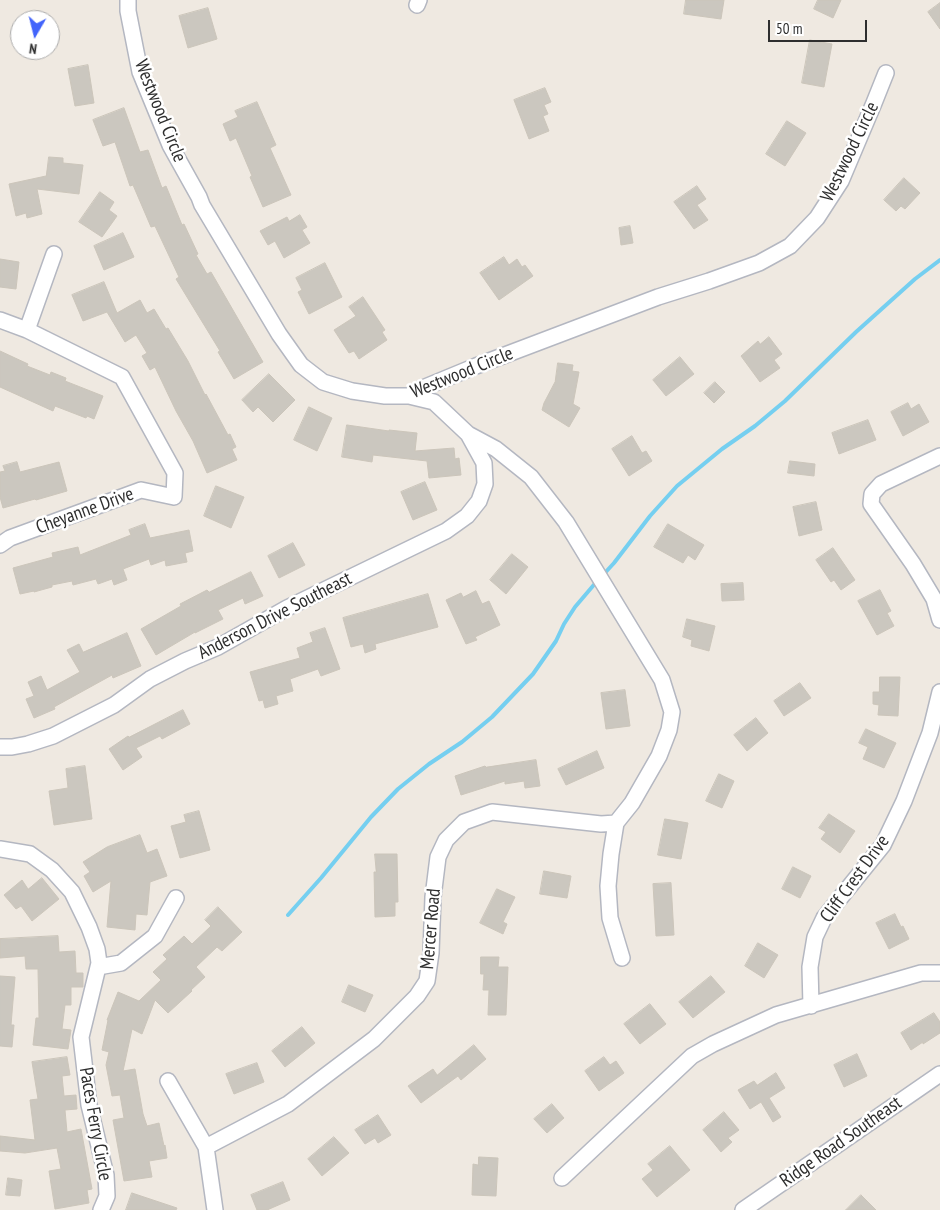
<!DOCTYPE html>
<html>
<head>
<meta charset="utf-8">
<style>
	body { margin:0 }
	#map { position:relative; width:940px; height:1210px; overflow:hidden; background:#efe9e1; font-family:"PT Sans Narrow",sans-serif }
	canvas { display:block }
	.north { position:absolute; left:10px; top:10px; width:50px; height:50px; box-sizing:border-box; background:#fff; border:1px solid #ababab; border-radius:50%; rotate:188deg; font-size:14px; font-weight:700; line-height:20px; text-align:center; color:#2e2e2e }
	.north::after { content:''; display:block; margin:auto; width:18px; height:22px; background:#4264fb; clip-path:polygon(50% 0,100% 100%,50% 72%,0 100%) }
	.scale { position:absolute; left:768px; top:20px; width:99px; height:22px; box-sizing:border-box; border:2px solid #2e2e2e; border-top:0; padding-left:6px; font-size:15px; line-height:18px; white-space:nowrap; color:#2e2e2e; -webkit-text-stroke:4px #fff; paint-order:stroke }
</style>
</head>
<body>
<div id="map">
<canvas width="940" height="1210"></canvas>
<div class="north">N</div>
<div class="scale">50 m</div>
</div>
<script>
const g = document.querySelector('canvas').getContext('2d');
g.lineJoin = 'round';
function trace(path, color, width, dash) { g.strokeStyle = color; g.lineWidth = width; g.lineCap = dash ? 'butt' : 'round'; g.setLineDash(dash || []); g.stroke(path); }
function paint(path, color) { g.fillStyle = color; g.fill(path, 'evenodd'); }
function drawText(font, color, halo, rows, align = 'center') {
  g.font = font + ' "PT Sans Narrow",sans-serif'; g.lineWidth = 5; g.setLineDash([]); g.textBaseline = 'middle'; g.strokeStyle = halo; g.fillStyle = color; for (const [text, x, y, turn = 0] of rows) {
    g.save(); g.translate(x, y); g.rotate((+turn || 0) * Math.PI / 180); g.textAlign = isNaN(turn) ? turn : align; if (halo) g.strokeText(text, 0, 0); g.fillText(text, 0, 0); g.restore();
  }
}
const stream = new Path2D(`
	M603,575L614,563L650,516L677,486L722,449L755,426L785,401L856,332L915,279L940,260
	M288,915L321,878L371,817L398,789L429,764L462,742L492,717L533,674L556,641L564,624L575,607L598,580`);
const building = new Path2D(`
	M686,0H724L721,19L684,14Z
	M818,0H841L833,18L814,9Z
	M940,3V29L928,12Z
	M208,8L217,39L188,48L179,16Z
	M810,40L832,44L824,87L802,83Z
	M88,65L94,103L75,106L68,69Z
	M545,88L551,102L544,105L548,114L543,116L549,131L529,139L514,100Z
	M257,102L276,145L270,148L291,195L263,207L250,177L252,176L236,138L230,141L223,124L238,117L235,111Z
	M124,108L140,152L148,150L162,188L166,186L182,225L184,224L198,254L196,255L207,274L211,272L263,362L234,379L218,352L220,351L176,279L179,277L155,226L151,227L133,185L130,186L115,142L103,146L93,120Z
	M787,121L806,133L785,166L766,154Z
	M49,157L63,158V163L83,165L79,194L37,189L42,214L27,218L26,213L16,216L9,184L46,176Z
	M904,178L920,193L905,209L901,206L896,211L884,200Z
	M697,186L706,199L697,205L708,220L694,229L674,202Z
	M100,192L114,202L109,210L117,216L102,237L79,222Z
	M300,215L307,227L302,230L310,243L284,258L275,241L268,245L260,231L287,217L289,221Z
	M630,226L633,243L621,245L619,228Z
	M123,233L134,257L104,270L94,246Z
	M504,257L509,265L517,259L522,267L525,265L533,276L499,300L480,273Z
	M0,259L19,262L16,289L0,287Z
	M325,263L342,297L309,314L298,292L302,290L296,278Z
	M104,282L117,313L140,300L147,313L154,309L166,329L168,328L188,361L205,395L206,394L228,435L230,434L236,447L232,449L237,460L207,473L193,441L176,411L155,367L150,370L142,356L147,353L136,335L125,342L107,312L83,321L72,295Z
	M363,297L385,330L382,332L387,340L359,359L354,351L349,353L334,330L356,316L349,307Z
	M769,337L782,354L774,360L780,368L760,382L741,356L758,341L760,344Z
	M0,351L28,364L27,366L50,375L51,372L66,378L65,381L103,396L94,419L87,416L86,418L55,406L53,411L0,387Z
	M680,357L694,374L666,396L653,380Z
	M558,363L573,365L572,371L579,372L573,404L580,408L569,427L542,410L544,403L555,382Z
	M269,374L295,400L273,422L258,407L253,412L242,400Z
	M715,382L725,392L714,403L704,393Z
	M908,403L911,409L919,404L929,422L903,436L891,412Z
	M309,407L332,418L317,451L294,440Z
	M868,420L876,440L839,454L832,433Z
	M347,425L389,431V430L417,433L415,451L454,448L455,459L459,458L461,475L429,478L427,461L373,455L372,462L342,457Z
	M632,436L642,453L646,451L652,461L629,476L612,449Z
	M790,461L815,464L814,476L788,473Z
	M17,462L20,472L59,462L67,491L36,500L35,499L3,508L0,497V472L5,471L3,466Z
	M425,482L437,510L413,520L401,492Z
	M216,486L244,497L231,528L204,516Z
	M816,502L822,530L799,536L793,507Z
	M145,524L150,538L189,530L193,551L185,553L187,562L166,566L165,560L151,565L149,559L123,569L127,580L114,585L112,579L98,584L96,579L73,585L72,581L52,585V587L34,592V591L20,594L13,568L53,557L52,553L78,547L80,555L131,535L129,530Z
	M668,524L704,545L695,560L688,555L683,563L654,547Z
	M293,543L305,565L279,578L268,556Z
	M833,548L855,580L841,590L834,580L831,582L816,560Z
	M512,554L528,567L506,594L490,580Z
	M251,572L263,596L245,604L243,598L218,610L223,619L195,633V632L156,655L141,629L181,606L180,604L207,590L209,592Z
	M743,583L744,600L722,601L721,584Z
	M880,590L891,611L887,613L894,626L877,635L858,601Z
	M476,591L482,604L489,601L500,625L475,637L477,640L466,644L446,600L461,593L463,597Z
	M428,594L438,627L375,644L376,649L365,653L363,644L351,647L343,618Z
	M687,619L715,626L709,651L691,646L692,640L683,637Z
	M325,628L340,669L321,676L318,669L290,679L293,691L276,696L278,704L265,708L263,700L259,701L250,672L300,658L297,648L313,642L310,633Z
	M127,633L141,666L113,678L112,675L54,707L55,709L34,718L26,699L34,696L28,682L41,676L47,690L80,672L67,650L79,644L83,652Z
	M880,677H900L898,716L878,715L879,705L873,704V692H879Z
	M800,683L811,698L784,716L774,701Z
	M625,690L630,726L606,729L601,693Z
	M183,710L190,724L162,739L160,736L136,748L142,757L123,770L109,749L128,736L129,737Z
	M756,718L768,733L747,751L734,735Z
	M866,729L896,743L884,768L863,759L868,747L859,743Z
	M597,751L604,768L566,785L558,769Z
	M536,760L540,786L525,788L524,781L505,784V781L461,795L455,776L485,766L486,767Z
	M85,766L92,819L54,825L49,791L68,788L66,769Z
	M719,774L734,781L722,808L706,801Z
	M199,811L210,850L180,858L171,826L186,822L184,815Z
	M829,814L855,831L840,853L821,839L826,832L819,828Z
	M665,819L688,823L681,859L658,855Z
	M140,835L147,853L157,849L167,876L150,882L147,915L136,914L135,930L107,927L111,881L93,892L84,876L90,872L83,862L107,847Z
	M375,854H397L398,902H395V916L375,917L374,872H376Z
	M793,867L811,876L800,898L782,889Z
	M544,871L571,876L567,898L540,894Z
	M42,878L59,899L32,921L21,906L16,909L4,895L22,880L28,889Z
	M671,883L674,935L656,936L653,884Z
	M497,889L515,897L503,922L507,924L503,934L480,923Z
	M218,907L242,932L222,951L217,947L196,967L205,977L191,990L192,991L168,1013L155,1000L142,1034L132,1029L123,1071L135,1069L143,1114L147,1126L159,1123L164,1146L165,1145L167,1158L149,1161L152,1177L124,1181L113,1120L124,1118L120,1095L112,1096L106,1065L109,1052L102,1050L108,1020H107L118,992L139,1001L161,980L153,972L167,959L163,955L184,936L192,944L211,926L205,920Z
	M895,914L901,927L903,926L909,939L889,949L876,923Z
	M58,936L59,952L75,951L76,973H83V987H71V1005H65L62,1029L71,1030L68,1049L33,1045L36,1018H39L38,969H26L25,956L0,958V939Z
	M758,943L778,955L764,978L745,966Z
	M481,957H499L498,967H508L506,1015H488L489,990H483L484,974H481Z
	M0,976L15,977L11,1025H14L12,1047L0,1046Z
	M711,976L725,992L693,1018L679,1002Z
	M349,985L373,995L365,1012L342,1002Z
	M650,1004L666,1024L640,1044L624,1024Z
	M934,1013L940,1022V1033L923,1044V1042L911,1050L901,1033Z
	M302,1027L315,1043L285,1067L272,1051Z
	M474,1045L486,1059L461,1080L458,1076L421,1103L408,1086L433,1069L437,1075Z
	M857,1054L867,1076L844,1087L834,1065Z
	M67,1057L70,1075L62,1076L64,1096L76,1095L77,1109L65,1110L67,1132L81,1129L92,1189L87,1190L89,1203L55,1209L49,1171L61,1169L57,1148L25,1153L0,1151V1136L35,1140L30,1100L38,1099L32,1062Z
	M604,1057L610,1065L616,1061L624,1073L599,1091L585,1071Z
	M257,1063L264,1082L234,1094L226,1074Z
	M776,1073L785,1088L769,1098L781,1117L773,1122L761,1102L750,1109L738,1090L754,1081L757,1085Z
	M552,1104L564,1118L547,1133L534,1119Z
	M724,1112L739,1130L728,1138L732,1142L721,1152L703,1130Z
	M378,1115L391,1135L378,1143L375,1138L365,1144L355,1130Z
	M334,1137L349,1153L322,1176L308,1159Z
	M670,1146L690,1170L657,1197L642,1179L653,1170L648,1164Z
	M479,1157L498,1158L496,1196L472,1195L473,1164L478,1165Z
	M8,1178L22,1180L20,1196L6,1195Z
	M283,1182L290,1200L267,1210H257L251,1195Z
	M132,1193L177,1208L176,1210H126Z
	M861,1195L876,1210H846Z`);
const minor = new Path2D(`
	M128,0V11L140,72L170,145L199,197L202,205L279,334L301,365L323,382L352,391L385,396H409L418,390L476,366L658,297L709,281L759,263L790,246L817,218L841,181L874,103L886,73
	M417,5L419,0
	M0,320L27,330L122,377L175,473L174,497L141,490L10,538L0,545
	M27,330L54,254
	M409,396L434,402L468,434L496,449L531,477L566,522L662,680L672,712L669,730L659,756L632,803L616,823L611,854L608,886L610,918L622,958
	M940,456L881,484L872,494L871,504L913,564L934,599L940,620
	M0,747H12L28,744L53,736L114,705L150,679L185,661L218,647L287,608L446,531L467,516L479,501L485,484L484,463L468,434
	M0,849L30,854L52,870L72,892L89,927L97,949L99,963L81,1037L89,1105L106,1175L107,1196L101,1210
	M98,967L121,963L155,936L176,898
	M811,1006L810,967L815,937L824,918L883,845L904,801L930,733L940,692
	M168,1081L206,1147L215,1210
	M206,1147L288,1104L374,1039L417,996L427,981L431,953L433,897L438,857L446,840L464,822L492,812L601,824L616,823
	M562,1178L692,1056L713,1044L776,1015L921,973H940
	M743,1210L940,1074`);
const streetNames = [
	["Westwood Circle",160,111,68],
	["Westwood Circle",850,152,-64],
	["Westwood Circle",462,373,-22],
	["Cheyanne Drive",85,511,-20],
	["Anderson Drive Southeast",275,616,-27],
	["Cliff Crest Drive",855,879,-54],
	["Mercer Road",431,929,-85],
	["Paces Ferry Circle",95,1124,80],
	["Ridge Road Southeast",841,1142,-35]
];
trace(stream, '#75cff0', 4);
paint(building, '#cbc7bf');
trace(building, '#cbc5ba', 1);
trace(minor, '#b4b7c1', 18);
trace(minor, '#fff', 15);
drawText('19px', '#2e2e2e', '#fff', streetNames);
</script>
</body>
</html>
